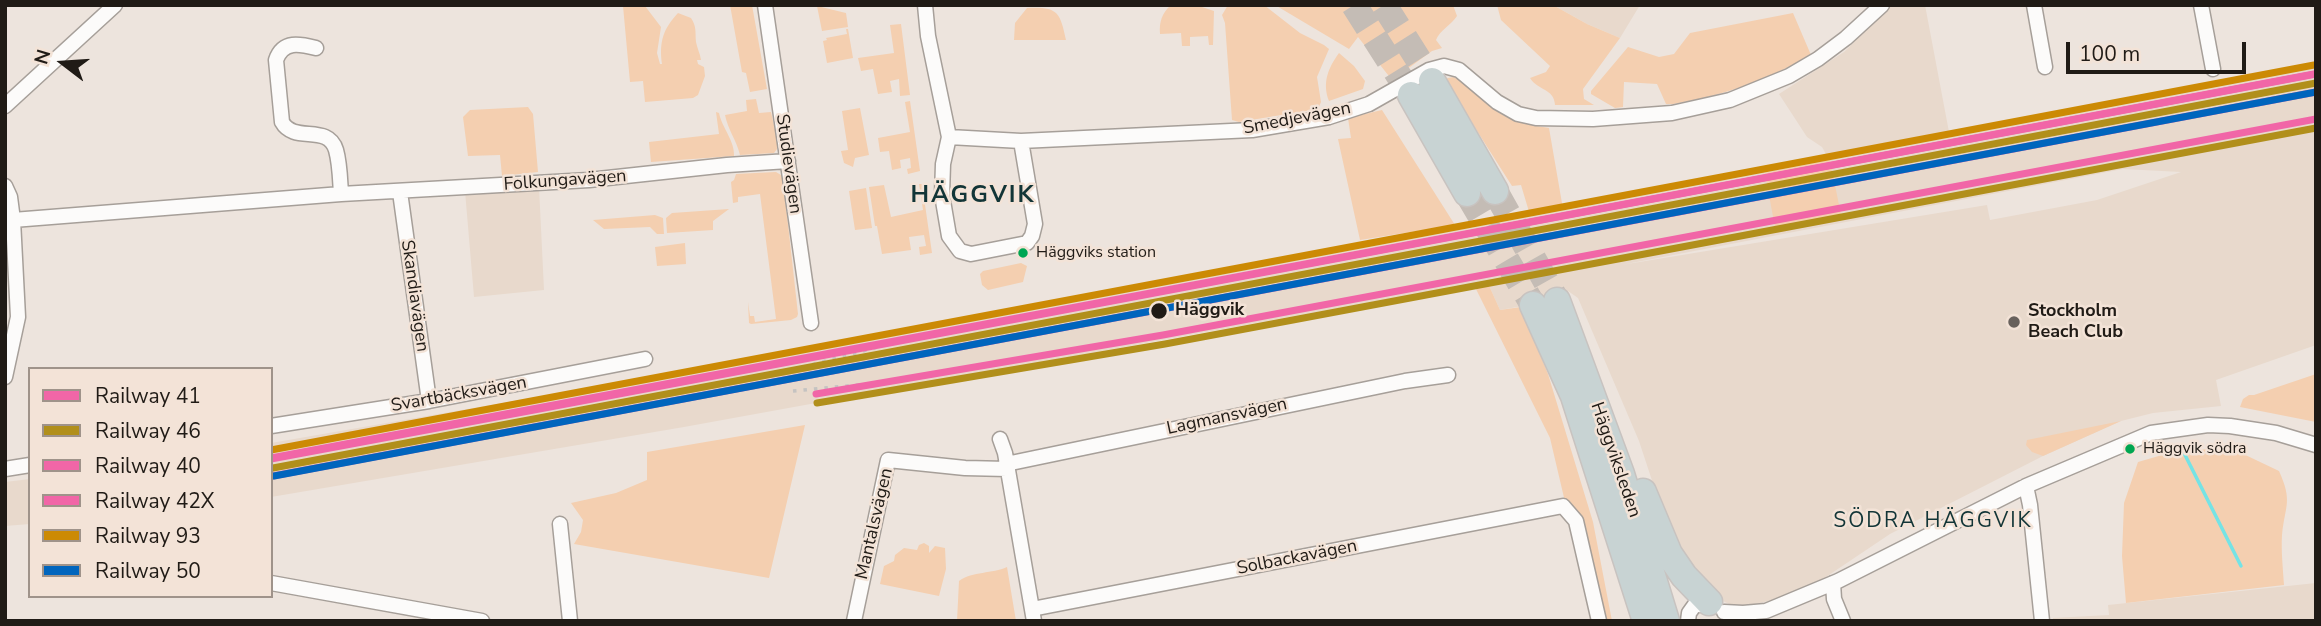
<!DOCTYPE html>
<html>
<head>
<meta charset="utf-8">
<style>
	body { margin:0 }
	#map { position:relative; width:2321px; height:626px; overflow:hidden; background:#ede4dd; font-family:"Nunito Sans",sans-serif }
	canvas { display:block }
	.frame { position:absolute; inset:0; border:7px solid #201b16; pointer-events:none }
	.legend { position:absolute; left:28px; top:367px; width:245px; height:231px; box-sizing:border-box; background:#f3e3d7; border:2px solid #9f938a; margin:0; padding:9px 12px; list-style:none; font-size:21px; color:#201b16 }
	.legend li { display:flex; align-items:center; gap:14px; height:35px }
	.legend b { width:35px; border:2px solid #9f938a }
	.north { position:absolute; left:28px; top:28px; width:70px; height:70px; -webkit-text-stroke:5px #f3e3d7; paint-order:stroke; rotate:287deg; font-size:19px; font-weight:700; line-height:28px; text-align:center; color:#201b16 }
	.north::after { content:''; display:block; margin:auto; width:24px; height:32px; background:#201b16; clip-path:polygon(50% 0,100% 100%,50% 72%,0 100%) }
	.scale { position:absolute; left:2066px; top:42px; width:180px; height:32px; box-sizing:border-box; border:4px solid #201b16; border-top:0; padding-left:9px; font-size:21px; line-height:24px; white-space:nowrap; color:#201b16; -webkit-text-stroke:5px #f3e3d7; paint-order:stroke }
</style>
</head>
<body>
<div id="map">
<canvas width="2321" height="626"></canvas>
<div class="frame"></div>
<ul class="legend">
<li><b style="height:9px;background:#f166a7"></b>Railway 41</li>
<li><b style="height:9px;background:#b18f1b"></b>Railway 46</li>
<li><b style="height:9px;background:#f166a7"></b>Railway 40</li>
<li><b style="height:9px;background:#f166a7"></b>Railway 42X</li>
<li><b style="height:9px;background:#cc8a04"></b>Railway 93</li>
<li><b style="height:9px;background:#0065bd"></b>Railway 50</li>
</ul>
<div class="north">N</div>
<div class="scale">100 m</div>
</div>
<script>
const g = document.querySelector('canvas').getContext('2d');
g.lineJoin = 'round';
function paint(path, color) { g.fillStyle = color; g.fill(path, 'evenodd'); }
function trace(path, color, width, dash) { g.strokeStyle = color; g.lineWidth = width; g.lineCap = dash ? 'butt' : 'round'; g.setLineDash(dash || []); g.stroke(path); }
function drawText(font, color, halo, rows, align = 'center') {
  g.font = font + ' "Nunito Sans",sans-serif'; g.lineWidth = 5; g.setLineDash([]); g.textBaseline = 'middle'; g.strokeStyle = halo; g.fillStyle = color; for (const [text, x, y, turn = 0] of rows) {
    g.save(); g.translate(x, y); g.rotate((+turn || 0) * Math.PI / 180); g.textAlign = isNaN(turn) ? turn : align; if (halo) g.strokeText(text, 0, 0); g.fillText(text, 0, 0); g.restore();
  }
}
const built = new Path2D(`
	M1553,5H1640L1620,38L1587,24Z
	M1892,5H1925L1949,132L1827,156L1822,147L1807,137L1779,94L1844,52Z
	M2316,63V345L2216,380L2221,406L2153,413L2121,421L2043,456L1890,534L1820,581L1783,597L1745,607L1731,605L1715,597L1671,538L1639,441L1578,298L1568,291L1569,298L1500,310L1487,281L684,427L271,497V443L675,373L1530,215ZM2123,169L2181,172L2097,200L1990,220L1987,205L1621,265Z
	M539,187L544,290L474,297L465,191Z
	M30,479V524L5,526V482Z
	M2316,583V621H2053V618L2109,615L2108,605Z`);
const green = new Path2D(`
	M614,5L645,6L661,27L657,53L660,64H662C659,42 663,29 678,13L691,18C697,27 695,32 696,42C697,48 700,53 701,60H697L698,64L704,67L705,76L698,95L693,98L645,102L643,81L630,82L623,6Z
	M730,5H752L767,89L750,92L746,73L742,72Z
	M1171,5H1196L1214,11L1213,45H1209L1208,36L1190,37V46H1182L1181,33L1160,34C1159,22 1162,13 1171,5Z
	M1228,5H1264L1300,33L1324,45L1329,49L1317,77L1321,102L1318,109L1239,122L1232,120L1225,23L1222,15Z
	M1275,5H1453L1457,16C1451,25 1440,30 1436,40L1442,48L1432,51L1392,80L1358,37L1349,49Z
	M1497,5H1553L1587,24L1620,38L1583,89L1584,99L1594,105H1555C1554,88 1538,91 1530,78L1546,72L1550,66L1501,20Z
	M817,6L846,13L848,27L822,31Z
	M1027,8C1057,7 1060,11 1066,40H1014L1015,23Z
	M1793,13L1811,55C1767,80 1723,96 1673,104H1666L1657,84L1624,82L1623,107L1615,108L1591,94V91L1628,47L1659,57L1674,54L1690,33Z
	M901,24L910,95L900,96L899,79L890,81L892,92L878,94L873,69L861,71L858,58L894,53L890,25Z
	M846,29H848L853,58L827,63L823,41L827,40L826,38L847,34Z
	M1339,53L1354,66L1365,81L1363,89L1329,101C1322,83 1328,68 1339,53Z
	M1453,77C1469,83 1479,97 1492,108C1509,121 1529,125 1549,128L1563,209L1530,215L1521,185L1512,186L1444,79Z
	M756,99L759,113L771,112L778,143L777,149L774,153L740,155C736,139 728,130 725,115L747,111L746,100Z
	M910,101L920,171L908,174L907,169L911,168L910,158L900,160L901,168L892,170L889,151L880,152L878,138L910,132L905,102Z
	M528,107L533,114L538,172L502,176L500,155L468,156L463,117L470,110Z
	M860,108L869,155L855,158L853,167L844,163L841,151L848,150L842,111Z
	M1382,110L1455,225L1360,240L1338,139L1351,138L1348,118Z
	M716,112L719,113C722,128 735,141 734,156L651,162L649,142L719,134Z
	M1830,160L1842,220L1776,233L1765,173Z
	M776,172L781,175L783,180L798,314L797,317L791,320L751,324L749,323L748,302L750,316H754L755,322L776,319L760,194L738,197V202L733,203L731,182L734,180L736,174Z
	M919,184H922L932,253L920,255L919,247L926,246L924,235L909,237L911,250L882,254L877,226H875L869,187L884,185L891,217L923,210Z
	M866,188L872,228L855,230L849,191Z
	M729,209L713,221V230L667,233L666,218L672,213Z
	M655,215L663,218L664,234H657L650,227L604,229L593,220Z
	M685,243L686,264L657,266L655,247Z
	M1021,263L1027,266L1023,282L988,290L982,285L980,274L983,271Z
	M1487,281L1500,310L1521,307L1548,374L1593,522L1612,621H1593L1550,438L1473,283Z
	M2316,374V422L2240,407L2243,399L2249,395H2254Z
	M2121,421L2043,456L2032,452L2026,445L2027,440Z
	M805,425L769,578L574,544L581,532L583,520L571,503L616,493L647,480V452Z
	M2208,449L2237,451L2279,471C2293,502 2285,505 2282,535C2281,551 2283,569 2284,585L2126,603L2122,556L2124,503L2138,462L2169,453Z
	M924,543L929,546V553L935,546L945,548L946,569L939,596L880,584L884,566L894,561L895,555L904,548L917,550L919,545Z
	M1007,567L1016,621H957L959,581C973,571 992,574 1007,567Z`);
const stream = new Path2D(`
	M2183,451L2241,566`);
const highwayTunnel = new Path2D(`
	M1354,5L1411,95
	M1384,5L1432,81
	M1495,191L1557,301
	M1467,193L1533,305`);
const street = new Path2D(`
	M765,5L811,323
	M925,5L928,36L949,137L943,164L942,195L949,236L960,251L971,254L1027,243L1032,236L1035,224L1021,141
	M2034,5L2045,67
	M2201,5L2213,69
	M316,48C300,44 283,40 276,60L282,122C294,144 328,123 336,150C340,164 340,180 341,194
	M5,106L115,5
	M949,137L1021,141L1252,130L1329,117L1369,104L1429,70L1444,66L1459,70L1497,102L1518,114L1536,118L1593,119L1672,113L1730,100L1789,76L1818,59L1846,38L1882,5
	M5,186L10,197L13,220L18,317L5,377
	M400,192L429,401
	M13,220L341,194L589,180L727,165L788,161
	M271,426L429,401L645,359
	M1000,439L1005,453L1034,621
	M1006,464L1405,381L1448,375
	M5,469L30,465
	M2026,486L2030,505L2042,621
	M560,524L570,621
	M271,583L482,621
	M1833,583L1834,599L1843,621
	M1032,609L1563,506L1576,521L1599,621
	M1724,612L1743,613L1766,611L1838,581L2026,486L2151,433L2208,425L2230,426L2276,433L2316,445
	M854,621L888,460L965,468L1007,469
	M1688,621L1689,613L1694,606L1710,602`);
const highway = new Path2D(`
	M1432,81L1495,191
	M1411,95L1467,193
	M1557,301L1621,474L1666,621
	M1533,305L1574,396L1646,621
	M1643,492L1669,554L1684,576L1709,602`);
const rail = new Path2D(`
	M792,370L878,347
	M793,391L879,383`);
const rail1 = new Path2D(`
	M816,394L1163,335L2316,119
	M271,459C953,333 1634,202 2316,74`);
const rail2 = new Path2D(`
	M817,403L1165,344L2316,128
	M273,468C954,342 1635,211 2316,83`);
const rail3 = new Path2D(`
	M273,476C954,349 1635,220 2316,92`);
const rail4 = new Path2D(`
	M271,458C953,332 1633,202 2314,74`);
const rail5 = new Path2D(`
	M271,450C953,324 1633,193 2314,65`);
const rail6 = new Path2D(`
	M274,476C955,351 1635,219 2316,92`);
const markers = [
	[1023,253,6,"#00a651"],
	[1159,311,9,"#201b16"],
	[2014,322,7,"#68615c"],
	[2130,449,6,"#00a651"]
];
const busNames = [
	["Häggviks station",1036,253],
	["Häggvik södra",2143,449]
];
const streetNames = [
	["Smedjevägen",1297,119,-11],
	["Studievägen",788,164,82],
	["Folkungavägen",565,181,-4],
	["Skandiavägen",414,296,82],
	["Svartbäcksvägen",459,395,-10],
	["Lagmansvägen",1227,417,-12],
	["Häggviksleden",1615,460,71],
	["Mantalsvägen",875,524,-77],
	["Solbackavägen",1297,558,-11]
];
const stopNames = [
	["Häggvik",1175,311]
];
const poiNames = [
	["Stockholm",2028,312],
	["Beach Club",2028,333]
];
const quarterNames = [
	["SÖDRA HÄGGVIK",1933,522]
];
const districtNames = [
	["HÄGGVIK",973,196]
];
paint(built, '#e8d9cc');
paint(green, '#f4cfb0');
trace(stream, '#75e3e5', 3.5);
trace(highwayTunnel, '#c4bcb5', 26, [26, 13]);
trace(street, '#a69f99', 17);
trace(highway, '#c8c3c0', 29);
trace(street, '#fcfbfa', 14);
trace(highway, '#c8d3d3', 26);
trace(rail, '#c5c3c1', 3.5, [3.5, 7]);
trace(rail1, '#f166a7', 7);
trace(rail2, '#b18f1b', 7);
trace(rail3, '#f166a7', 7);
trace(rail4, '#f166a7', 7);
trace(rail5, '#cc8a04', 7);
trace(rail6, '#0065bd', 7);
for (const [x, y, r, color] of markers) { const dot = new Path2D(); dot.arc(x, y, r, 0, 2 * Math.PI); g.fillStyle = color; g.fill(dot); trace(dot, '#f3e3d7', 2.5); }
drawText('16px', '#201b16', '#f3e3d7', busNames, 'left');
drawText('18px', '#201b16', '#f3e3d7', streetNames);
drawText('bold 18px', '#201b16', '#f3e3d7', stopNames, 'left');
drawText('bold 18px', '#201b16', '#f3e3d7', poiNames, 'left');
g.letterSpacing = '2px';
drawText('21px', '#123537', '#f3e3d7', quarterNames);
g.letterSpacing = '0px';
g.letterSpacing = '2px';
drawText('bold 24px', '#123537', '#f3e3d7', districtNames);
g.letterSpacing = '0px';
</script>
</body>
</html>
